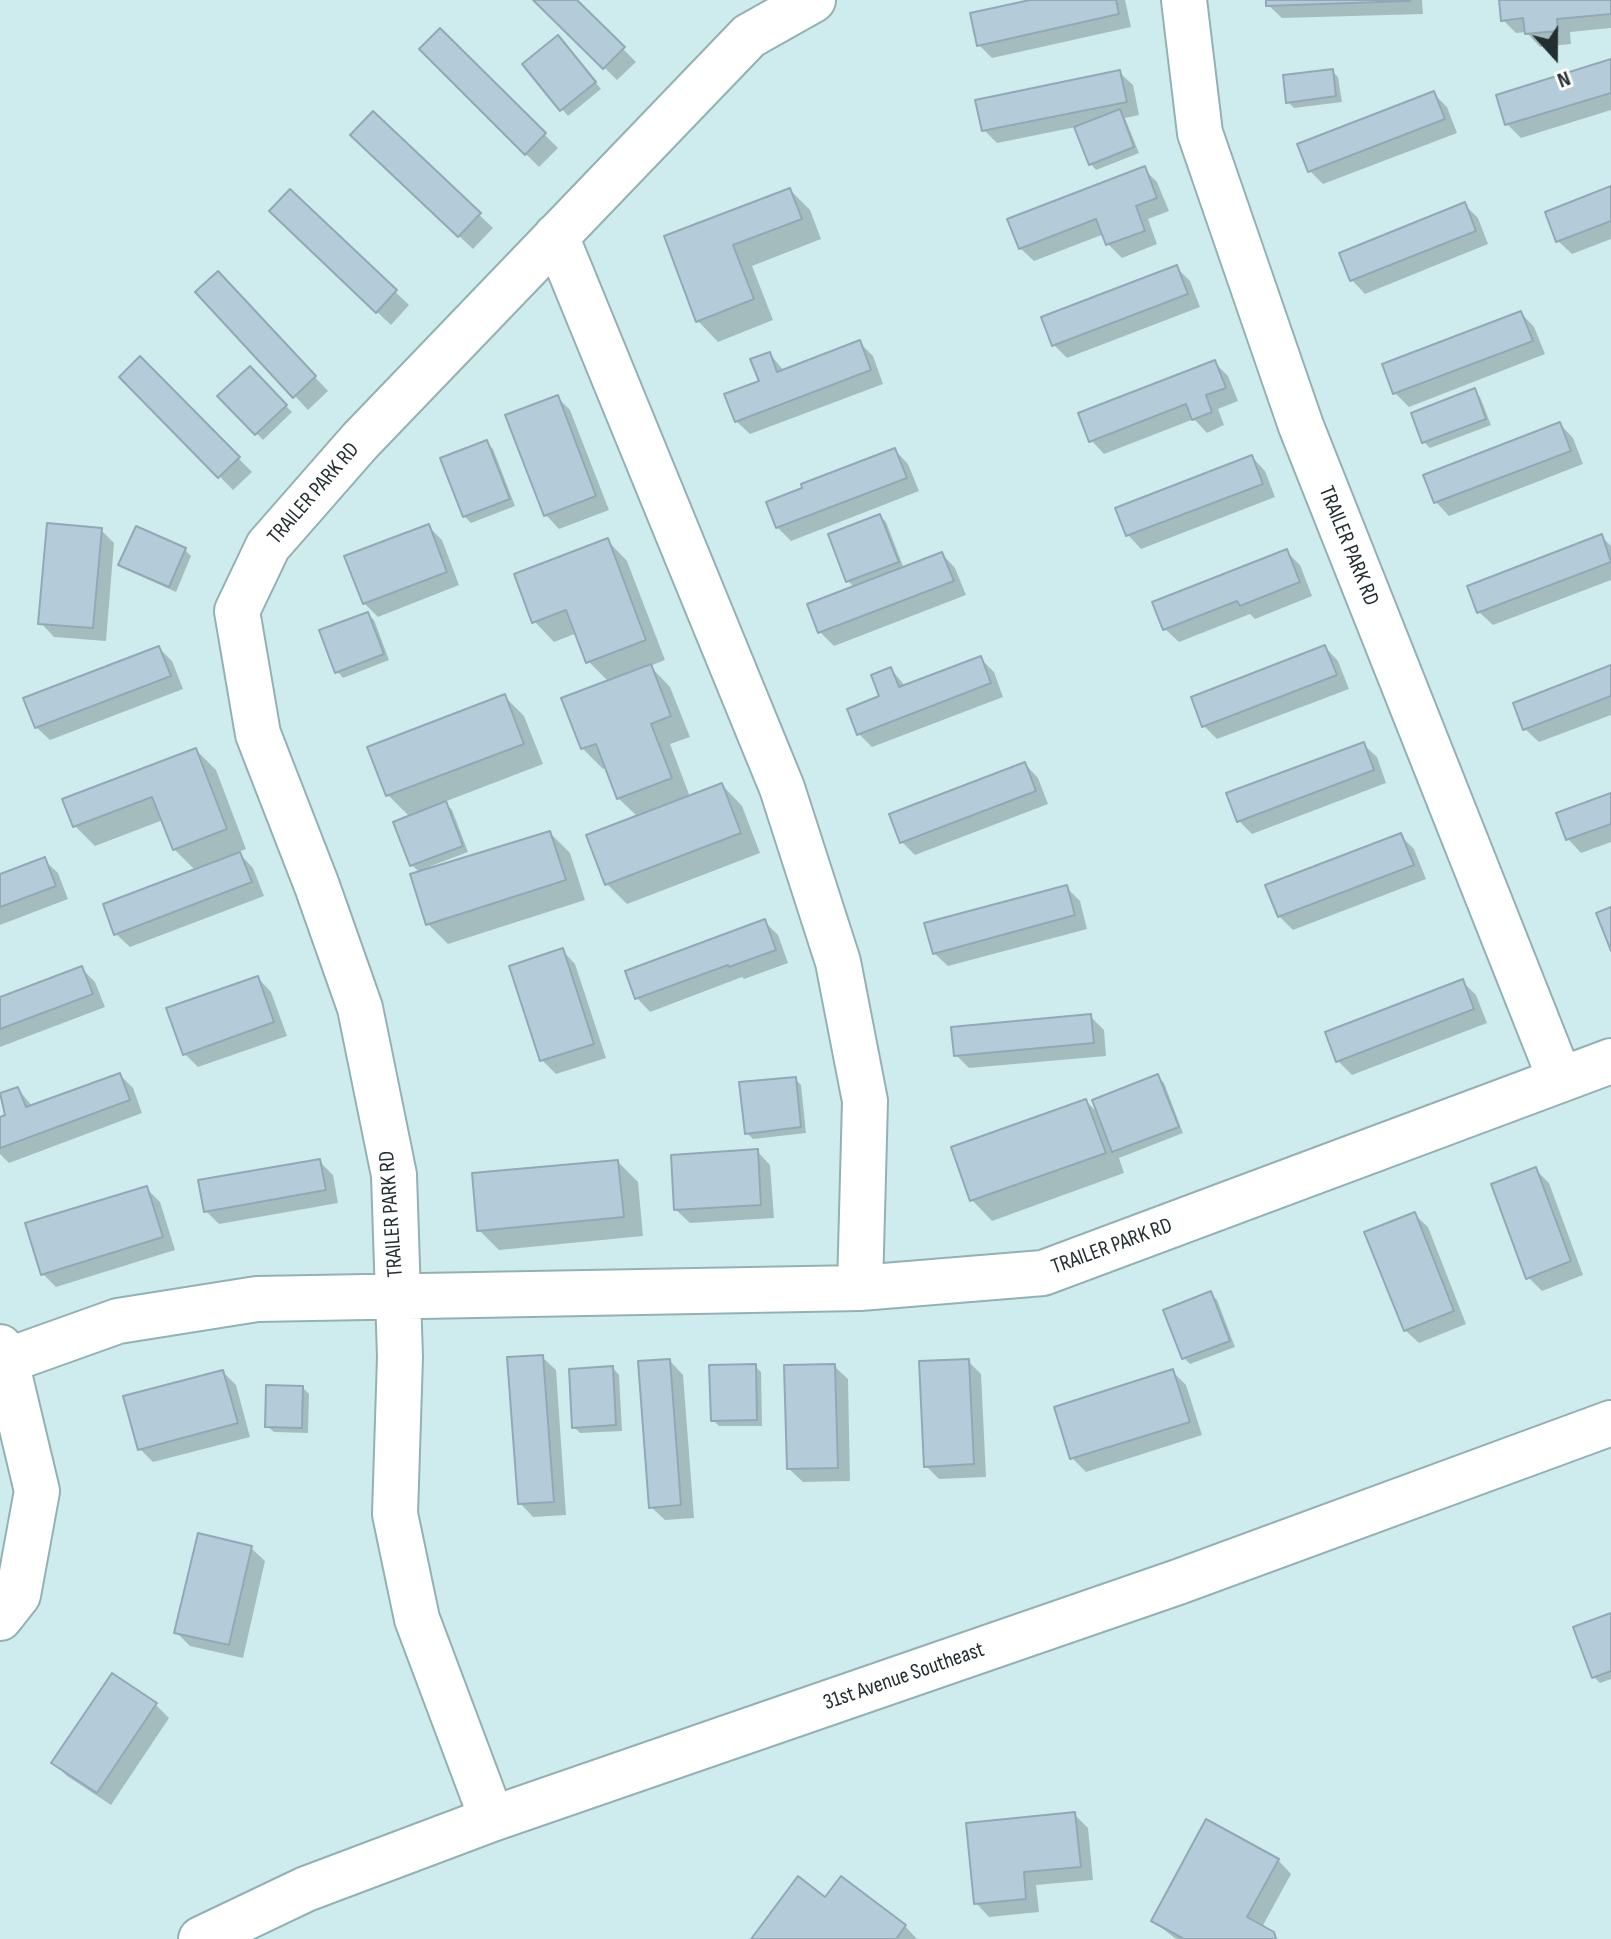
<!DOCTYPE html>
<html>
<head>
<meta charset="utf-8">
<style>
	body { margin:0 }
	#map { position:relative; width:1611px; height:1939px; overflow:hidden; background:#ceecee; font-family:"Sofia Sans Condensed",sans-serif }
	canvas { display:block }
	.north { position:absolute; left:1515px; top:16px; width:80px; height:80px; -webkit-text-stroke:6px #fff; paint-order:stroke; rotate:159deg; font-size:22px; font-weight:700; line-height:32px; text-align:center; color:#222e2f }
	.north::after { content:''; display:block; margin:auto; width:28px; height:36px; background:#222e2f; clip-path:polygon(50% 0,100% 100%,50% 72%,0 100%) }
</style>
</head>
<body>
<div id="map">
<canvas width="1611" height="1939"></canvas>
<div class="north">N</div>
</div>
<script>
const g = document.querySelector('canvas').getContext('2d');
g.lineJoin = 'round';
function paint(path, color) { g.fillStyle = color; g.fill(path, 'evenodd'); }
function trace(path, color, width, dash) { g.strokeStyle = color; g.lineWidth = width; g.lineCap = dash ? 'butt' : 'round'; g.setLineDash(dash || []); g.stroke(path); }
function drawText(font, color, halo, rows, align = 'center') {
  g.font = font + ' "Sofia Sans Condensed",sans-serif'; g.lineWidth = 6; g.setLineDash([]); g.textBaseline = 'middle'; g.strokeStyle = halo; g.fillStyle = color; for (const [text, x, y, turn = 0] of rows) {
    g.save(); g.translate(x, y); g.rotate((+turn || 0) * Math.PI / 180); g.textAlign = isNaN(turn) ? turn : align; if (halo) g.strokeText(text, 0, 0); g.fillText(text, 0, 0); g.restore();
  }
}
const shadow = new Path2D(`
	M536,0H574L636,62L617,80Z
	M1040,0H1125L1131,27L992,58L979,45Z
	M1268,0H1422L1423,14L1282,18L1268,5Z
	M1501,0H1611V28L1570,32L1571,44L1540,47L1526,32L1516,33L1503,20Z
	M440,31L558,148L539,167L421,49Z
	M564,44L601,89L568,116L525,65Z
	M1611,61V110L1521,138L1507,124Z
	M1332,71L1338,77L1342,102L1294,108L1288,102Z
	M1119,72L1133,85L1139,115L1125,118L1139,153L1096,170L1090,163L1076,127L997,143L984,130Z
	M1434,94L1447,107L1457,133L1323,184L1310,171Z
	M373,114L493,228L473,249L366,149Z
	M1144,169L1157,182L1169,211L1148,219L1157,244L1122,258L1108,244L1104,234L1034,261L1020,248Z
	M1611,189V239L1572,254L1558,241Z
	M790,190L810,210L821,239L752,266L773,320L718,342L698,321L667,237Z
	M290,191L409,305L391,325L285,225Z
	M1465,205L1478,218L1488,244L1365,294L1352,280L1341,254Z
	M1177,268L1190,281L1200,307L1067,358L1054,345Z
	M231,287L328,391L308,410L198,292Z
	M1521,313L1534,327L1545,354L1409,407L1395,393L1385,366Z
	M859,342L873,356L883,384L750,434L736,421L761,382L770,354L784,371Z
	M140,359L252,472L233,490L121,377Z
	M1215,363L1228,376L1238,401L1218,409L1224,425L1207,433L1194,419L1104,454L1091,440Z
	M249,369L292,412L263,440L220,396Z
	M1474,390L1480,397L1491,425L1430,448L1424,442Z
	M557,397L570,410L609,510L559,529L546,515Z
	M1560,424L1573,438L1583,464L1449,516L1436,502Z
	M486,442L493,449L515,506L471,523L464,516Z
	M895,450L908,464L919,491L791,541L777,527Z
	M1252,457L1265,471L1275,497L1141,549L1128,535L1118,509Z
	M880,516L886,522L904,569L942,554L955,568L966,595L834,646L820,632L810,605L855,588L848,581L830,535Z
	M428,526L442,540L459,585L378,617L364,603Z
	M137,528L185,550L191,556L176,592L127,570L121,564Z
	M101,530L114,543L106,641L54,637L41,623Z
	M1601,536L1611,546V580L1493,625L1479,612Z
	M607,540L627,561L665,660L650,666L670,687L690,737L670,744L690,797L722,785L742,806L760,853L627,904L607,884L638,817L618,798L607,767L603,769L582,748L609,682L588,661L577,633L554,642L534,621Z
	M1287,552L1300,565L1312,596L1255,619L1250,614L1179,642L1165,629Z
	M367,614L374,620L389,660L343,678L337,671Z
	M1325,647L1338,661L1349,689L1217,739L1204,726Z
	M159,648L172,661L183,689L50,740L36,727Z
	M980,658L994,672L1003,697L872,747L859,734L882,698L891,669L906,687Z
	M1611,667V715L1539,742L1525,729Z
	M504,696L524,716L543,764L444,802L452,810L468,852L431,866L432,870L550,833L570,853L585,900L448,944L428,924L420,873L412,865L410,817L388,795Z
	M1363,744L1377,757L1386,783L1252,834L1239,821Z
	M196,750L216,770L246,849L238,852L253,868L264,896L130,947L116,934L196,871L174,849L163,820L95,846L75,826Z
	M1025,764L1038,778L1048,804L915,855L902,842Z
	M1611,795V842L1581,853L1568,839Z
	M1401,836L1414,849L1426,879L1293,930L1279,916Z
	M44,860L58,873L68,899L0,925V877Z
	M1066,887L1080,901L1087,929L948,966L934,953Z
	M764,921L778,935L788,963L744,979L742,977L650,1012L637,998Z
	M562,950L575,964L606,1058L556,1074L542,1060Z
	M82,969L95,982L105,1007L0,1047V999Z
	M258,978L271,992L287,1036L198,1067L184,1053Z
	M1462,981L1476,995L1487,1023L1352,1075L1338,1061L1327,1033Z
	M1091,1017L1104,1030L1106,1056L969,1068L956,1055Z
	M120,1075L133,1088L142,1113L9,1163L0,1154V1119L8,1116L0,1095L18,1089L33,1107Z
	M1158,1077L1164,1083L1183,1133L1119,1158L1124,1173L992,1221L972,1200L953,1148L1086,1101L1100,1115Z
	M795,1079L801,1085L806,1133L753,1139L747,1133Z
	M757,1151L770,1165L774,1218L690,1223L676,1210Z
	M319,1161L333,1175L338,1203L219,1224L206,1211Z
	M618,1162L638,1182L643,1236L499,1250L479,1230Z
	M1536,1170L1549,1183L1583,1275L1542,1291L1528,1277Z
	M146,1188L160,1202L175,1250L56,1287L43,1274Z
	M1414,1214L1428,1227L1466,1324L1419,1343L1405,1330Z
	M1211,1294L1217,1300L1235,1347L1190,1364L1184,1358L1166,1311Z
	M542,1357L556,1370L566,1515L533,1517L520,1503Z
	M670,1361L683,1375L694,1518L665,1520L651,1507Z
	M968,1361L981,1374L986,1477L939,1479L926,1466Z
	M755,1366L761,1372L762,1426H719L713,1420Z
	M834,1366L848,1379L850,1481L803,1482L789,1469Z
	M613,1368L619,1375L622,1431L580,1433L574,1427Z
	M223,1372L236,1385L250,1437L153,1462L140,1449Z
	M1173,1372L1186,1385L1202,1435L1086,1472L1072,1458L1057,1408Z
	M303,1388L309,1394L308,1433L274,1432L267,1426Z
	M251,1548L265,1561L243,1658L190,1646L176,1632Z
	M1611,1615V1679L1600,1683L1594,1677L1575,1629Z
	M112,1676L156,1705L169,1718L111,1805L67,1776L54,1763Z
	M1075,1815L1088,1828L1093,1880L1036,1885L1039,1912L989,1917L976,1903Z
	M1278,1860L1291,1874L1262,1927L1278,1939H1176L1153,1921Z
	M826,1899L905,1926L917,1939H754Z`);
const building = new Path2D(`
	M533,0H577L625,47L603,69Z
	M1030,0H1116L1119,14L977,46L970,13Z
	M1266,0H1410V1L1266,6Z
	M1499,0H1611V14L1557,19L1558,31L1525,34L1523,18L1501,21Z
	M440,28L546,133L525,155L419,49Z
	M558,35L596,82L560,111L522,64Z
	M1611,59V93L1505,125L1496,95Z
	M1333,69L1336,96L1286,103L1283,75Z
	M1120,70L1127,102L982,131L975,100Z
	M1434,91L1445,119L1308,172L1297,144Z
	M1120,109L1134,147L1089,165L1074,127Z
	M373,111L481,213L458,237L350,135Z
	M1145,166L1157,198L1136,206L1145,231L1106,245L1096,219L1019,249L1007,219Z
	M1611,186V221L1556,242L1545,212Z
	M790,188L802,219L733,245L754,299L696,322L664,236Z
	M290,189L397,290L376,313L269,211Z
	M1465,202L1476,231L1350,281L1339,253Z
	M1177,265L1188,294L1052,346L1041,317Z
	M218,271L316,376L293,398L195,292Z
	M1521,311L1533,341L1393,394L1382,364Z
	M860,340L871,370L735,422L724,394L759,381L750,359L770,352L777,372Z
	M140,356L240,457L218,478L119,377Z
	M1215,360L1226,388L1206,395L1212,412L1192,420L1186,404L1089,442L1078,413Z
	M250,366L287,405L255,435L217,396Z
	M1475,388L1486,419L1422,443L1411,413Z
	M558,395L596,496L544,516L505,415Z
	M1560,422L1571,451L1434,503L1423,475Z
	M487,440L510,499L463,517L440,458Z
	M895,448L907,478L776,528L766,502L802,488L801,484Z
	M1252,455L1263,484L1126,536L1115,508Z
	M880,514L899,562L846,582L828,534Z
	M47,523L102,528L93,628L38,624Z
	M429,524L447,572L363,604L344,556Z
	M136,526L186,548L169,587L118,565Z
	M1602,534L1611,562L1477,613L1467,586Z
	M608,538L646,640L586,663L566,610L532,623L514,574Z
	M1287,549L1300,582L1240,606L1237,601L1163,630L1152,602Z
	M942,552L954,581L818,633L807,604Z
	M368,612L384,654L335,673L319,630Z
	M1325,645L1337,675L1202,727L1191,697Z
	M159,646L171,676L35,728L23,698Z
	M981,656L991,683L857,735L847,709L879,696L871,675L891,667L899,687Z
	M651,664L671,716L651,724L672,778L617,799L596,744L581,749L561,698Z
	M1611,665V696L1523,730L1513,703Z
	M505,694L524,744L386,796L367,747Z
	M1364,742L1374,770L1237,822L1226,793Z
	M196,748L227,829L173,850L152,797L73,827L62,799Z
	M1025,762L1036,791L900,843L889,814Z
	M722,783L741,833L605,885L586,835Z
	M1611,793V824L1566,840L1556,813Z
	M446,801L463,846L410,866L393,822Z
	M550,831L566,880L426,925L410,874Z
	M1401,833L1414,865L1278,917L1265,885Z
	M240,852L252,882L114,935L103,904Z
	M45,857L56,886L0,907V874Z
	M1067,885L1075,915L933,954L924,923Z
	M1611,907V951L1596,913Z
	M765,919L776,950L729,967L728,965L635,999L625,971Z
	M563,948L594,1044L540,1061L509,966Z
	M82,966L93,994L0,1029V997Z
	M258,976L274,1022L183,1055L166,1008Z
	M1463,979L1474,1009L1336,1062L1325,1032Z
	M1091,1014L1094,1043L954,1056L951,1027Z
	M120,1073L130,1100L0,1148V1117L5,1115L0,1093L18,1087L26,1107Z
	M1158,1074L1179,1127L1112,1152L1092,1100Z
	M796,1077L801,1127L745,1134L739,1082Z
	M1086,1099L1106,1153L970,1201L951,1147Z
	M758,1149L761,1205L674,1210L671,1155Z
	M320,1159L326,1190L204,1212L198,1180Z
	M618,1160L624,1217L477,1231L472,1173Z
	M1536,1167L1571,1261L1526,1279L1491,1184Z
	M147,1186L163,1237L41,1275L25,1223Z
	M1415,1212L1454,1311L1404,1331L1364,1232Z
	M1211,1291L1230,1341L1182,1359L1163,1310Z
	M543,1355L554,1502L518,1504L507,1357Z
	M670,1359L681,1505L649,1508L638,1361Z
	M969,1359L974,1464L924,1467L919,1361Z
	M756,1364L757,1420L711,1421L709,1365Z
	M835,1364L838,1468L787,1469L784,1365Z
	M613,1366L616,1425L572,1428L569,1369Z
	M1173,1369L1190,1422L1070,1459L1054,1407Z
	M223,1370L238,1423L138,1450L123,1396Z
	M266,1385L303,1386L302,1428L265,1427Z
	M198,1533L252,1546L229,1645L174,1633Z
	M1611,1613V1671L1592,1678L1573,1627Z
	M112,1673L157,1703L97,1793L51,1763Z
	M1075,1812L1081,1867L1024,1872L1026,1899L974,1904L966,1823Z
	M1206,1819L1279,1859L1247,1917L1274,1932L1276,1939H1184L1151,1921Z
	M798,1876L825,1897L841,1876L906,1925L896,1939H751Z`);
const minor = new Path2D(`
	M1184,0L1200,133L1301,426L1560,1079
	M556,236L782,788L838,962L865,1101L860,1288
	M0,1347L6,1361L37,1491L18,1595L0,1618
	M6,1361L118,1321L257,1299L860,1288L1043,1273L1611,1061
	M492,1819L417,1619L395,1514L400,1357L394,1175L360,1008L317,886L258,734L237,611L268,546L360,441L749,36L813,0
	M201,1939L306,1889L492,1819L1178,1582L1611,1423`);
const streetNames = [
	["TRAILER PARK RD",314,494,-49],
	["TRAILER PARK RD",1348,546,68],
	["TRAILER PARK RD",392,1214,-94],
	["TRAILER PARK RD",1112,1247,-20],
	["31st Avenue Southeast",904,1677,-19]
];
paint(shadow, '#0003');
paint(building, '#b4cbd9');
trace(building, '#92a8b5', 2);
trace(minor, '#94b1b2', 48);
trace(minor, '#fff', 44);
drawText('22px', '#222e2f', '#fff', streetNames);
</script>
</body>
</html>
